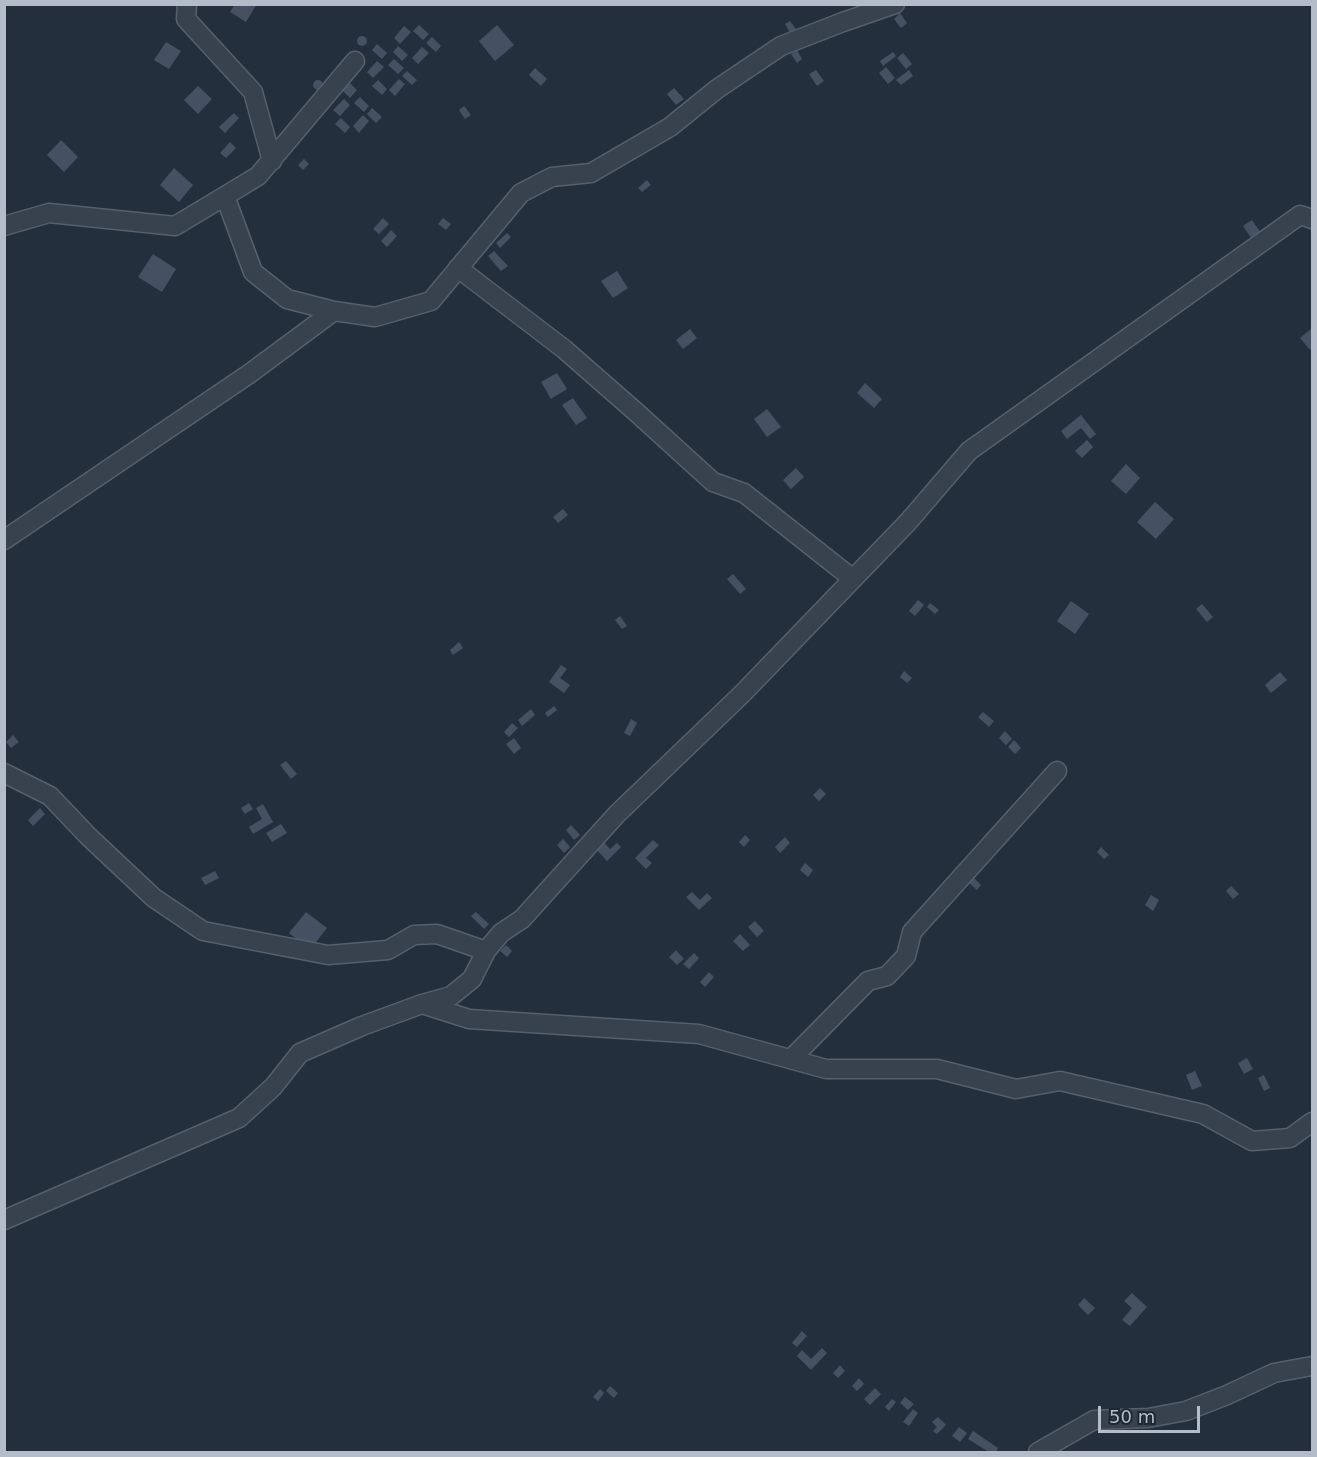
<!DOCTYPE html>
<html>
<head>
<meta charset="utf-8">
<style>
	body { margin:0 }
	#map { position:relative; width:1317px; height:1457px; overflow:hidden; background:#242f3e; font-family:"DejaVu Sans",sans-serif }
	canvas { display:block }
	.frame { position:absolute; inset:0; border:6px solid #b4bcc9; pointer-events:none }
	.scale { position:absolute; left:1098px; top:1406px; width:102px; height:27px; box-sizing:border-box; border:3px solid #b4bcc9; border-top:0; padding-left:8px; font-size:18px; line-height:21px; white-space:nowrap; color:#b4bcc9; -webkit-text-stroke:4px #1d2633; paint-order:stroke }
</style>
</head>
<body>
<div id="map">
<canvas width="1317" height="1457"></canvas>
<div class="frame"></div>
<div class="scale">50 m</div>
</div>
<script>
const g = document.querySelector('canvas').getContext('2d');
g.lineJoin = 'round';
function paint(path, color) { g.fillStyle = color; g.fill(path, 'evenodd'); }
function trace(path, color, width, dash) { g.strokeStyle = color; g.lineWidth = width; g.lineCap = dash ? 'butt' : 'round'; g.setLineDash(dash || []); g.stroke(path); }
const building = new Path2D(`
	M235,4H257L246,22L230,12Z
	M900,13L907,23L901,28L894,19Z
	M790,21L796,29L790,33L785,24Z
	M419,25L429,34L423,40L413,31Z
	M497,25L514,45L495,61L479,41Z
	M404,26L411,32L400,44L394,38Z
	M357 41a5 5 0 1 1 10 0a5 5 0 1 1-10 0Z
	M432,37L441,46L436,52L426,43Z
	M166,42L181,51L169,69L154,60Z
	M377,44L387,53L382,59L372,50Z
	M398,46L408,55L402,61L393,52Z
	M422,47L429,53L418,64L412,58Z
	M797,50L802,59L797,63L791,54Z
	M893,52L896,56L883,66L880,61Z
	M903,53L912,64L906,69L897,58Z
	M394,59L404,68L398,74L388,65Z
	M377,61L384,67L373,78L367,72Z
	M886,67L895,78L888,84L879,73Z
	M535,68L547,79L541,86L529,75Z
	M816,70L824,81L817,86L809,74Z
	M909,70L913,76L901,85L896,80Z
	M407,71L417,80L412,85L402,76Z
	M345,78L357,90L350,98L338,86Z
	M399,79L405,84L395,96L389,90Z
	M378,80L387,89L382,95L372,86Z
	M313 85a5 5 0 1 1 10 0a5 5 0 1 1-10 0Z
	M198,86L212,99L198,114L184,100Z
	M674,88L684,99L676,105L667,94Z
	M360,97L369,106L364,112L354,103Z
	M344,99L350,105L340,116L333,110Z
	M464,106L471,115L465,119L459,110Z
	M372,108L382,117L376,123L367,114Z
	M234,113L239,118L225,133L219,127Z
	M363,115L369,121L359,133L353,126Z
	M341,118L350,127L345,133L335,124Z
	M61,140L78,157L64,172L47,155Z
	M230,142L236,148L226,158L220,153Z
	M304,159L309,164L303,170L298,165Z
	M174,168L193,185L179,202L160,185Z
	M647,180L651,185L642,192L638,188Z
	M383,218L389,224L379,234L373,229Z
	M443,218L451,224L446,230L438,224Z
	M1252,220L1263,236L1254,242L1243,226Z
	M391,230L397,236L387,247L381,241Z
	M507,233L511,237L500,248L496,243Z
	M494,251L508,266L501,271L488,256Z
	M153,254L176,269L162,292L138,277Z
	M617,271L628,288L613,298L601,281Z
	M690,329L697,338L683,349L676,340Z
	M1311,329L1312,331V348L1310,350L1300,338Z
	M557,373L567,389L551,399L541,382Z
	M865,383L882,399L874,408L857,393Z
	M573,398L587,418L576,425L562,405Z
	M767,409L781,427L767,437L754,419Z
	M1081,415L1096,434L1090,439L1081,428L1067,439L1061,431Z
	M1087,440L1093,447L1082,458L1075,451Z
	M1126,464L1140,478L1126,494L1111,481Z
	M796,468L804,477L791,489L783,480Z
	M1155,502L1174,519L1156,539L1137,522Z
	M563,509L568,515L558,523L553,517Z
	M733,574L746,589L740,594L727,579Z
	M918,600L924,605L915,616L909,611Z
	M1071,601L1089,614L1075,634L1057,621Z
	M930,603L939,610L935,614L927,607Z
	M1202,604L1213,617L1207,622L1196,609Z
	M620,616L627,626L622,629L615,620Z
	M459,642L463,648L453,655L450,650Z
	M561,665L567,669L560,678L570,685L564,693L549,682Z
	M904,671L912,678L907,683L900,677Z
	M1280,672L1287,680L1271,693L1265,685Z
	M554,706L557,710L548,717L545,713Z
	M531,709L535,715L522,726L518,720Z
	M983,712L994,721L989,727L978,717Z
	M631,719L637,723L630,736L624,733Z
	M512,723L518,728L509,737L504,732Z
	M1005,731L1012,739L1006,745L999,738Z
	M13,735L19,742L11,748L6,742Z
	M514,738L521,748L514,754L506,744Z
	M1014,740L1021,748L1015,754L1008,747Z
	M286,761L297,774L291,779L280,765Z
	M820,788L826,794L819,801L813,795Z
	M249,803L253,809L245,814L241,808Z
	M263,804L273,822L253,834L249,827L262,819L256,808Z
	M40,808L45,814L33,826L28,820Z
	M281,824L287,833L272,842L266,833Z
	M571,825L580,835L574,840L566,830Z
	M745,835L750,840L744,847L739,842Z
	M785,837L790,843L780,853L775,847Z
	M563,839L570,847L564,853L557,845Z
	M653,840L659,845L646,858L652,863L646,869L635,858Z
	M603,841L610,849L617,843L621,847L607,861L595,848Z
	M1101,847L1109,855L1104,859L1097,852Z
	M805,863L813,870L808,877L800,870Z
	M976,868L980,872L974,878L981,885L977,890L966,880Z
	M215,871L219,878L205,885L201,878Z
	M1231,886L1239,894L1233,899L1226,891Z
	M692,892L700,900L707,893L712,898L699,910L686,897Z
	M1151,895L1159,900L1153,911L1145,905Z
	M306,912L327,928L310,950L289,933Z
	M476,912L489,924L484,929L471,916Z
	M755,921L764,931L757,937L748,927Z
	M740,934L750,945L743,951L733,941Z
	M506,945L512,951L507,957L500,951Z
	M676,950L684,959L677,965L669,957Z
	M694,953L699,958L689,969L683,964Z
	M709,972L714,977L705,987L700,982Z
	M1247,1058L1253,1069L1244,1074L1238,1063Z
	M1195,1071L1202,1086L1192,1090L1186,1075Z
	M1264,1075L1270,1088L1264,1091L1258,1078Z
	M1132,1293L1147,1307L1130,1326L1122,1320L1132,1308L1124,1301Z
	M1084,1298L1095,1308L1088,1315L1078,1305Z
	M802,1331L807,1336L797,1347L792,1343Z
	M822,1348L827,1353L811,1370L797,1356L802,1350L811,1359Z
	M840,1365L845,1371L838,1378L833,1373Z
	M859,1378L864,1384L857,1391L852,1386Z
	M610,1386L618,1393L614,1398L606,1391Z
	M875,1388L881,1394L870,1405L864,1399Z
	M600,1389L604,1393L598,1401L593,1397Z
	M905,1397L914,1404L908,1410L900,1403Z
	M892,1399L896,1402L889,1411L885,1407Z
	M913,1409L918,1413L909,1426L903,1422Z
	M938,1417L946,1425L937,1434L933,1431L937,1427L932,1422Z
	M959,1427L967,1433L960,1442L952,1436Z
	M973,1431L998,1448L996,1452H989L968,1439Z`);
const minor = new Path2D(`
	M187,4L186,19L253,92L272,161
	M225,196L258,176L355,61
	M4,226L49,213L175,226L225,196L253,272L287,299L334,311
	M458,268L564,349L636,412L713,482L744,493L853,579
	M4,540L249,374L334,311L375,317L431,301L521,193L552,177L591,173L670,127L717,89L781,46L843,22L895,4
	M4,773L50,796L89,837L154,898L203,931L328,955L388,950L414,935L437,934L486,951
	M422,1004L469,1019L699,1034L826,1069H937L1016,1089L1060,1081L1203,1114L1252,1141L1290,1138L1312,1122
	M791,1059L868,981L887,976L906,956L912,932L1057,771
	M4,1220L239,1118L273,1087L300,1053L362,1026L422,1004L451,996L472,979L486,951L501,933L522,919L617,814L742,694L908,522L969,451L1300,215L1312,219
	M1038,1452L1094,1420L1148,1418L1186,1411L1227,1395L1274,1373L1312,1366`);
paint(building, '#455162');
trace(minor, '#565f6c', 21);
trace(minor, '#38414e', 18);
</script>
</body>
</html>
